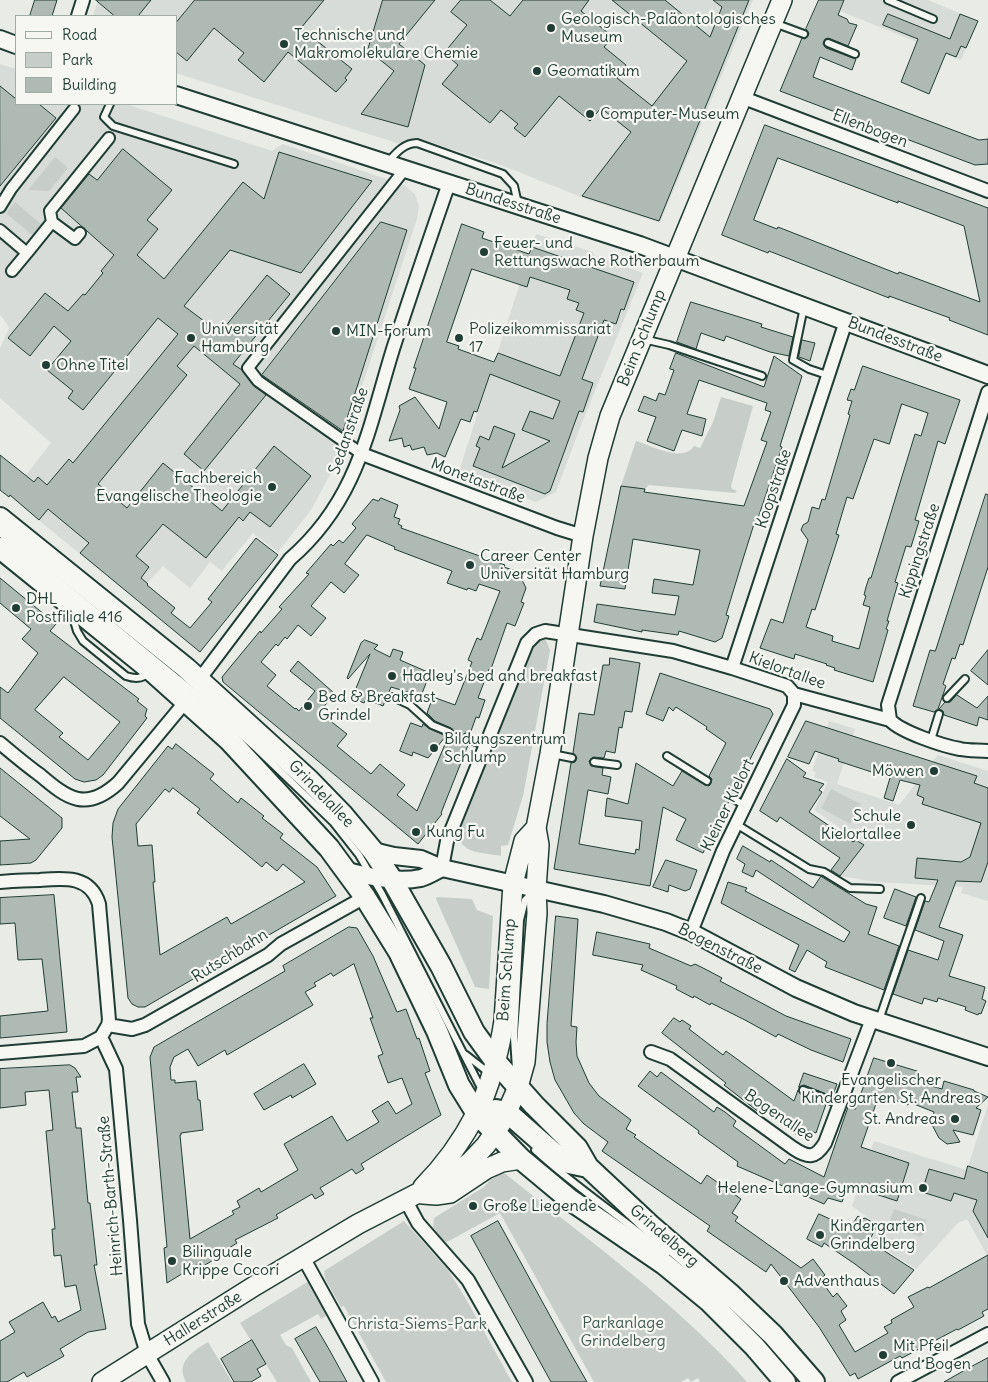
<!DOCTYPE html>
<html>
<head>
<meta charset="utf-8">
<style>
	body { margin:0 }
	#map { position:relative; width:988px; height:1382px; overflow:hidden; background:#e9ebe7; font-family:Delius,sans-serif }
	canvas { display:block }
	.legend { position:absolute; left:15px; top:15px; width:162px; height:90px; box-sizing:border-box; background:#f6f6f2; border:1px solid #a0aca6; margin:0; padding:6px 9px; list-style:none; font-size:15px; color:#1f3d34 }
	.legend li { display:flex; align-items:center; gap:10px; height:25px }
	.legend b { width:25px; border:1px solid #a0aca6 }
</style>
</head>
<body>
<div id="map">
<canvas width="988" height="1382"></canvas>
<ul class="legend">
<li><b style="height:6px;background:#f6f6f2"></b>Road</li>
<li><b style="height:14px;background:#c7cec9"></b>Park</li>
<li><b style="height:14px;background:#b0bab5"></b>Building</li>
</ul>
</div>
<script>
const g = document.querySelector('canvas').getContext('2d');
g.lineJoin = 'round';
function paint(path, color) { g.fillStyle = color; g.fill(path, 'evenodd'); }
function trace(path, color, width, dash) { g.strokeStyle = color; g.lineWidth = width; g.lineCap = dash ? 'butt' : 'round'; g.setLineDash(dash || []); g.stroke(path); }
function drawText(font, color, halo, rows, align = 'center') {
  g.font = font + ' Delius,sans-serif'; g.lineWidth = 4.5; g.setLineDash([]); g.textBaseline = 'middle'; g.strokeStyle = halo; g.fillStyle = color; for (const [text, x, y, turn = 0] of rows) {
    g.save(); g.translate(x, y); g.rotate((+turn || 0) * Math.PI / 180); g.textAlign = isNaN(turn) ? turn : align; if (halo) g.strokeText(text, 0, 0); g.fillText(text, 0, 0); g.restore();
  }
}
const built = new Path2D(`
	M98,0H753L660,223L581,197L501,165L423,140H413L400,144L176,73V16H93Z
	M844,0H928L978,21L961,60L840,11Z
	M0,64L16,69V104H126L272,151L283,144L404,185L415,194L419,206L417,219L337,462L311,510L278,552L253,533L222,571L210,562L190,588L163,566L134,598L9,496L51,443L0,398V348L9,328L3,318L0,315Z
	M536,234L593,252L595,256L643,273L583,420L556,492L536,502L459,471Z
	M829,721L855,729L837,784L899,805L938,755L988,771V901L961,893L963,887L876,882L840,876L864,845L814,810L828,782L814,777L816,772L812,771Z
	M988,1104V1257L967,1219L958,1223L916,1269L870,1240L878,1225L852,1206L874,1141L967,1170Z`);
const green = new Path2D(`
	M55,157L68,168L49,191L28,190Z
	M15,202L42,225L33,236L6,213Z
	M721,397L753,406L731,486L732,489L737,491L735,493L649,485L645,489L621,486L636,441C652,446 683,463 694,446L700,448L713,422Z
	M544,636L550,650L523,796L508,845L501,846V856C482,852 463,855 457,834L532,642Z
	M831,789L861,804L850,824L821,808Z
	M437,897L472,899L477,910L493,916L489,989L475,987L436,899Z
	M503,1172C585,1238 677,1303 747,1382H700L698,1378L691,1382L688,1378L681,1382H594L500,1213L447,1242L444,1241L433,1227L434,1218L484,1187L489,1181Z
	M894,1209L927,1220L922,1237L888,1226Z
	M404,1221L448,1270L466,1299L512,1382H386L344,1306L341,1307L325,1279L324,1271Z
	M309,1281L331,1313L321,1319L318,1314L280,1335L286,1345L292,1348L311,1382H277L240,1323Z
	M208,1342L232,1382H186C175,1362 193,1351 208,1342Z`);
const building = new Path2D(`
	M35,0H57L52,16H30Z
	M96,0H151L138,16H115Z
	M195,0H324L301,28L352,69L345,78L347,80L336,92L288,52L264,82L238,60L244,53L214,28L187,61L176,52V23Z
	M383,0H435L399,44L425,65L408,127L361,114L394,71L368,50Z
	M461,0H490L510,16L523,0H589L581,11L613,37L604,47L626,65L617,78L652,106L687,61L612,0H665L710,37L722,7L713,0H749L659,221L582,196L631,132L601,108L590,121L559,96L525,137L514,128L518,124L501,110L490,123L442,84L458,65L444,53L467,25L451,12Z
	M819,0H844L838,15L847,19L849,23L857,25L848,46L828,38L825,39L823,44L826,48L856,59L852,70L820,57L813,77L979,140L988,139V164L975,165L780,91L802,38L805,39L808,36L809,33L806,29Z
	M888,14L950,39L960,14L978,21L966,48L961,46L956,57L946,53L929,94L901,82L918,39L883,25Z
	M0,86L16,99V104H39L56,118L0,186Z
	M765,125L988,208V335L949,320L950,318L889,296V298L769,251L768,253L722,235ZM778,158L898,203V201L964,226L980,302L899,272L898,274L778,227L777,229L754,220Z
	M123,149L172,190L147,220L158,229L137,255L164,279L243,182L264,199L279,152L372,181L301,273L230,250L184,306L220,333L267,275L290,294L233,364L242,370L253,385L266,395L204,471L184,454L240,384L194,346L177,366L187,375L98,484L127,508L163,463L222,511L274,446L311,476L270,527L250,512L243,521L239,517L206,558L163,524L136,556L149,567L141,578L148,584L147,585L175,608L171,613L190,628L212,602L208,599L256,538L278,555L200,652L80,553L89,543L48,509L39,520L10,495L9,497L0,490V455L34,482L38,477L47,485L69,459L73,463L178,334L158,318L83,410L68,398L73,391L47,370L71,341L54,326L30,356L8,338L45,293L68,311L83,294L85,295L103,273L101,271L114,255L61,208L89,174L97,180Z
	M381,222L407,230L343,431L262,375Z
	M462,224L484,232L482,238L529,254L532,247L634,282L624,310L621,309L616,324L604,320L582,379L593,383L583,412L579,411L550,491L545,494L473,466L480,448L476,446L480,436L489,440L494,426L515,434L502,468L550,441L522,430L530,411L553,419L560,401L490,374L477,412L474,411L470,422L461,419L445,457L437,453L427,455L424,447L412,450L410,445L404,447L402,438L389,441L400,410L399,406L415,397L439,429L447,402L409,389L416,368H414ZM472,269L527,287L530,277L570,290L567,299L579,303L576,310L584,313L560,376L498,353L494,362L458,349L459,346L447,342Z
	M691,302L762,324L761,327L793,337L789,356L770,352L726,336L724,341L701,333L696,349L677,342Z
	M802,340L815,343L810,361L799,357Z
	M676,353L764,387L774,356L802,376L780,446L782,447L756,524H754L743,559L726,615L729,616L722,638L715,642L679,631L678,635L642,630V632L594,622L597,604L675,615L679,596L652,593L654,579L693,585L700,550L633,539L625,589L600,586L621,486L645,489L644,492L744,506L767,442L761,440L771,412L765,410L767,403L699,380L687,414L706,419L702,436L682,430L674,451L647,441L656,417L638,411L644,396L656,401L659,393L665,395L674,370L670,369Z
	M863,366L960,400L945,444L938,441L915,520L919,521L911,547L906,546L895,582L898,583L887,621H889L886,629L888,630L873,682L834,670L835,668L826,665L827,664L795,654L794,659L760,648L771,619L783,623L808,540L801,530L803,525L808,522L812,507L819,509L822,499L825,500L850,415L848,414L852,401L847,400L851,389L854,390ZM902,404L928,413L921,436L915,434L871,578H869L866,587L864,595L866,596L863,605L870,607L859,649L832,641L833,636L806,627L812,609L815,610L839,535L836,534L847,497L853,499L874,439L889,444Z
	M986,494L988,495V567L963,645L960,644L955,659L952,658L943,684L946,686L938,709L934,712L913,706L930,650L935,651Z
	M381,498L398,505L394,517L400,519L398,524L402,526L401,528L505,565L504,567L518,572L526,588L521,602L524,603L515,626L507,623L491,669H489L478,698L485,700L479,718L476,717L470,734L465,733L461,737L462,741L468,745L441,813L442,814L418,844L223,682L222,677L260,631L261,633L282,609L279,607L309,574L306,573L331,544L333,546L339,540L343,543L356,528L352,524L373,499L378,501ZM367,535L395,547L394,549L452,571L447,583L467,590L468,588L476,591L479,584L500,591L481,640L477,638L468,660L472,662L455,705L433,697L427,713L435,721L451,728L454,733L452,736L448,737L417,811L397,795L405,785L380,764L371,774L337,746L347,734L319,712L335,694L298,661L290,671L315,691L299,711L296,708L295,709L267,686L276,675L261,662L276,644L278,646L285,637L287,639L298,625L311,636L326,618L311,606L331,582L344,593L359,575L345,564Z
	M0,578L56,624L50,631L139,699L137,701L147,709L145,716L147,718L103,775L96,780L84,782L75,779L0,718V687L8,693L38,653L22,639L31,629L0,603ZM64,677L120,722L88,760L59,737L63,733L35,710Z
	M365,640L378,645L374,649L390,657L393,649L403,652L400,660L430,673L421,696L391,687L383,706L366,699L364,703L352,698L370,654L348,679L347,678L361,643Z
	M988,650V685L971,671Z
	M610,658L640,663L632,712L625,711L622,728L619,727L615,753L606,751L604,758L593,757L589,761L591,766L603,768L602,775L611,777L608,794L588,790L579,844L635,854L636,849L639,850L642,821L605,816L607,798L628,804L636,763L673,786L682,771L705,785L709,786L711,783L712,779L709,776L726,743L706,729L707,727L676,707L673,711L669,707L663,721L646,714L660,673L770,709L773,714L733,793L729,792L727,795L726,799L729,801L703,853L676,840L686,819L663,807L650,886L554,869L571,763L575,762L577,758L573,753L579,713L594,715L603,665H609Z
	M957,695L977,708L988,696V720L979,717L977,726L944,715L943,711L939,709L945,702H950Z
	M806,721L977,776L974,783L988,788V862L981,882L956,881L939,927L963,935L949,976L985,987L982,999L986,1001L981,1014L979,1013L978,1015L965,1010L966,1007L938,998L937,1002L924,998L922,1004L893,994L908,950L938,960L944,941L915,930L925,901L929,902L938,880L915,878L917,858L961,862L970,857L981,823L922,804L924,798L917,795L920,785L900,780L893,801L884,798L890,778L838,761L839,759L815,751L809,764L788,757Z
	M411,723L422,727L423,724L430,729L446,736L428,758L413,752L412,756L400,751Z
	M176,744L214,774L210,779L238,803L241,798L264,816L262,818L283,834L280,838L317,867L336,896L145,1007H138L132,1004L128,998L112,837L113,823L118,809L168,746L172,749ZM173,788L200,809L197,813L262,867L266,862L277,871L283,864L305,882L231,924L227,917L160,955L153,882H155L152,845L138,846L136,824L165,789L169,792Z
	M787,759L806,773L803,777L824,784L819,790L822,792L809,812L853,842L856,840L864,845L840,876L831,870L840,858L780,817L777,822L760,811Z
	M0,768L62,818V828L36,860L31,863L0,865V841L30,839L0,816Z
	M743,846L770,862L771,860L813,888L821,876L822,877L866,904L877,907L868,934L899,946L884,990L825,967L827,962L807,950L795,972L789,969L799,945L721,903L728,882L747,888L745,891L844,942L850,932L756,870L753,877L742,872L745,864L737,859Z
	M666,860L697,870L690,889L685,891L669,885L668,892L653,887Z
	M895,889L916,897L906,926L884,918Z
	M54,895L67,1032L0,1038V1016L48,1011L42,959L18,960L15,923L0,924V898Z
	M556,916L578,919L571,1026L577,1027L576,1042L577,1056L589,1083L599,1096L631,1120L626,1129L636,1135L634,1137L701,1184L707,1175L741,1199L732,1213L738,1217L735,1221L801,1268L813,1259L825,1275L820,1279L833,1297L837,1293L847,1306L841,1311L846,1320L839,1325L855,1352L888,1333L884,1327L892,1323L891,1320L914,1307L908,1297L928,1287L929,1288L988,1255V1309L982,1312L984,1316L958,1330L957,1329L902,1358L900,1356L858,1379L855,1373L850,1376L819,1327L771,1264L766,1272L707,1231L710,1226L602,1151L608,1142L584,1124L574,1113L555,1080L550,1062L547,1042V1024Z
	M349,927L357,928L373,956L397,1012L406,1009L417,1039L419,1038L430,1071L425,1073L441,1115L361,1164L364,1169L356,1174L352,1169L320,1188L324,1194L315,1199L312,1194L276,1215L278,1218L235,1240L237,1243L229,1248L230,1250L200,1268L198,1264L167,1283L164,1248L167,1247L150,1057L154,1047L285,971L283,966ZM354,964L373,1018H370L383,1054L378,1056L388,1083L402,1078L412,1104L396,1114L388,1101L372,1111L379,1122L347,1141L332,1116L284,1144L298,1170L261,1192L259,1188L237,1201L240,1207L232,1211L234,1214L190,1239L180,1135H181V1133L203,1130L200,1100H198L196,1081L175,1083V1080H171L170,1067L174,1057L188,1049L198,1066L225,1050L227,1055L313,1005L305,992L316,986L314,983L331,973L333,976Z
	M597,932L650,944L649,948L691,966L695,964L707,970L722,978L720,981L786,1016L851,1039L843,1062L811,1050L778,1034L776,1037L745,1020L711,1003L710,1005L694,996L693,998L676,989L677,986L641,970L643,965L593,955Z
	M674,1018L680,1022L682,1020L691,1026L689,1029L723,1055L726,1051L794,1101L798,1090L801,1095L826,1104L816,1133L802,1128L797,1135L762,1109L760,1113L724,1085L726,1083L662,1033Z
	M874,1058L920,1072L917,1082L942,1089L944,1081L974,1090V1091L988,1097L976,1108L981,1110L973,1135L953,1130L960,1142L947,1144L939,1138L931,1123L934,1112L909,1102L908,1105L883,1096L882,1100L878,1098L861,1147L909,1163L897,1201L848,1185L842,1202L828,1198L824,1204L737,1166L738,1162L698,1133L699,1131L638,1086L650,1071L657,1077L661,1072L714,1112L717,1107L725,1112L736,1121L733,1126L785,1164L789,1159L824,1177L848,1107L855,1109Z
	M304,1064L316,1084L292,1098L291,1095L264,1110L254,1094Z
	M70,1065L75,1068L81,1077H76L78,1092H72L76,1128H81L88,1203H90L97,1265H94L106,1329L88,1332L60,1349L64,1356L27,1377L24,1372L7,1382H0V1341L15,1332L9,1322L43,1302L52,1318L55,1316L58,1322L81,1310L76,1285L65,1287L61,1255L54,1256L52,1229H55L46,1131L53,1130L49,1090L25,1092L26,1105L0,1108V1069Z
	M804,1073L837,1084L833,1095H829L804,1085L799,1087Z
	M968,1166L988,1173V1238L973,1211L977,1200L954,1193L951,1201L922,1192L929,1169L964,1179Z
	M819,1214L850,1228L858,1216L862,1219L865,1218L872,1222V1225L876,1228L869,1241L914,1270L894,1294L855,1264L824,1243L822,1247L807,1239Z
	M498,1221L571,1354L587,1382H551L471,1236Z
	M316,1327L330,1351L347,1382H320L295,1339Z
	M252,1340L266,1364L257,1369L261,1376L251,1382H234L221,1359Z
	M988,1358V1382H944L965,1370Z`);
const service = new Path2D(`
	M888,0L933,19
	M774,23L804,34
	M828,43L855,54
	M110,104L104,117L113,126L234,164
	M388,162C396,153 404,143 417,143L503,174L514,186L518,204
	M804,307L793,360L809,369L827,375
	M643,339L669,345L762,376
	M0,533L194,692L256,748L333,822L359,855L382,894L482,1090
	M72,614L77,631L83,641L126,676C135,679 141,679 149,673
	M393,697L410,705L432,725L449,732
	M947,698L965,679
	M466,738L486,746
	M931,740L939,714
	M552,754L572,758
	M667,756L707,781
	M594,762L617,765
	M731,797L745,806
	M736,824L809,869L824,872L850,888L880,889
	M879,1020L921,898
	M466,1055L489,1073
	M516,1069L514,1038L520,920L525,900L532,893
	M803,1090L839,1104
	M535,1150C576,1188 623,1218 666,1254`);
const pedestrian = new Path2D(`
	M0,207L11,189L74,109
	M52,222L75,239L80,233
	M0,230L27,253L12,271
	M27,253L52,222L50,211L109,138
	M362,454L258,381L248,368L405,169`);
const minor = new Path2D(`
	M78,16L83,0
	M741,97L988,191
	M362,454L557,528L583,536
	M732,668L846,321
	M199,680L290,559C358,500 368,430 393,349C411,293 430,238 449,183
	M890,720L888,705L988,392
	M0,743C13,754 26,765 40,775C68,799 86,812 118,783L186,701
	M442,868L447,841L527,643L536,634L545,631L673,651L732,668L787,686L794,694L890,720C901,732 943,746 960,749C969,751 979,750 988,751
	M0,882C13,881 26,880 40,880C64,878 90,875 99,904L109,1020L108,1025L101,1037L84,1046L0,1053
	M691,932L723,851L794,705V694
	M108,1025L132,1029L145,1025L268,955L281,944L365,897
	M101,1037L116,1069L130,1220L138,1324L147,1354L163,1382
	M651,1052L670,1059L793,1148C808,1158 815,1159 825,1143L872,1019
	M405,1199L418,1223L468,1280L526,1382
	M303,1257L372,1382
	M898,1382L988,1334`);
const tertiary = new Path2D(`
	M0,39L16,45
	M176,95L640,245L988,375
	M373,851L394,856L421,859L442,868L604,904L666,922L691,932L796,988L854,1013L988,1057
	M347,871C369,877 398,883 421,878C428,876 436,871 442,868`);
const secondary = new Path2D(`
	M423,1187C443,1167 463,1139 476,1114C489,1091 500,1048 504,1021L513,884L524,841L536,828
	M423,1194L436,1195L450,1193L486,1169L502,1162L521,1159
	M102,1382L256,1285L358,1224L455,1174L470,1162L486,1145L504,1119L518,1087L525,1062L537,913L536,889L539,845L536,828L550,754L583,536L598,458L610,416L624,382L782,0`);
const primary = new Path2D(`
	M0,518L186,668L309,780L342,814L373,851L391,878L441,966L474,1032L495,1061L534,1105L577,1148L588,1167L650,1225L729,1293L773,1335L814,1382
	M0,548L152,671L229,740L329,848L365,897L399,952L437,1031L459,1085L477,1114L521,1159L569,1199L664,1264L709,1301L754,1346L785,1382
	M477,1114L496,1110L507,1112L564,1162L588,1167`);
const markers = [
	[551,28,5,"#1f3d34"],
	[284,44,5,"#1f3d34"],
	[537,71,5,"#1f3d34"],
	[590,114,5,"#1f3d34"],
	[484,252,5,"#1f3d34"],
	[336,331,5,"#1f3d34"],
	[191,338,5,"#1f3d34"],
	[459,338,5,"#1f3d34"],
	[46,365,5,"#1f3d34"],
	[272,487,5,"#1f3d34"],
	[470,565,5,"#1f3d34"],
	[16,608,5,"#1f3d34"],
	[392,676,5,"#1f3d34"],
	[308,706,5,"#1f3d34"],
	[434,748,5,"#1f3d34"],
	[934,771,5,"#1f3d34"],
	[911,825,5,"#1f3d34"],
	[416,832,5,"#1f3d34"],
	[891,1063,5,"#1f3d34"],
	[955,1119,5,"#1f3d34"],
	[923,1188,5,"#1f3d34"],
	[473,1206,5,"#1f3d34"],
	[820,1235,5,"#1f3d34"],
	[172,1261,5,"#1f3d34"],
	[784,1281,5,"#1f3d34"],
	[883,1355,5,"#1f3d34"]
];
const poiNames = [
	["Geologisch-Paläontologisches",561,19],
	["Museum",561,37],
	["Technische und",294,35],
	["Makromolekulare Chemie",294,53],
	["Geomatikum",547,71],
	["Computer-Museum",600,114],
	["Feuer- und",494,243],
	["Rettungswache Rotherbaum",494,261],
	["Universität",201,329],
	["Hamburg",201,347],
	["Polizeikommissariat",469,329],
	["17",469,347],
	["MIN-Forum",346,331],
	["Ohne Titel",56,365],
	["Fachbereich",262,478,"right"],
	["Evangelische Theologie",262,496,"right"],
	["Career Center",480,556],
	["Universität Hamburg",480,574],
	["DHL",26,599],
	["Postfiliale 416",26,617],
	["Hadley's bed and breakfast",402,676],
	["Bed & Breakfast",318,697],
	["Grindel",318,715],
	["Bildungszentrum",444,739],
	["Schlump",444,757],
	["Möwen",924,771,"right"],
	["Schule",901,816,"right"],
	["Kielortallee",901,834,"right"],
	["Kung Fu",426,832],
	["Evangelischer",891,1080,"center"],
	["Kindergarten St. Andreas",891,1098,"center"],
	["St. Andreas",945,1119,"right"],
	["Helene-Lange-Gymnasium",913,1188,"right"],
	["Große Liegende",483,1206],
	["Kindergarten",830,1226],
	["Grindelberg",830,1244],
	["Bilinguale",182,1252],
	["Krippe Cocorí",182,1270],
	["Adventhaus",794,1281],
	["Mit Pfeil",893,1346],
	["und Bogen",893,1364]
];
const streetNames = [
	["Ellenbogen",870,129,21],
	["Bundesstraße",513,204,18],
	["Beim Schlump",642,338,-68],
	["Bundesstraße",895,340,21],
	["Sedanstraße",349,431,-71],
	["Monetastraße",478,481,21],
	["Koopstraße",774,489,-72],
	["Kippingstraße",920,551,-72],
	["Kielortallee",787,671,20],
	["Grindelallee",321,794,46],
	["Kleiner Kielort",728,805,-64],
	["Bogenstraße",720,949,27],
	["Rutschbahn",230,956,-32],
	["Beim Schlump",507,970,-86],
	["Bogenallee",779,1116,34],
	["Heinrich-Barth-Straße",111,1196,-95],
	["Grindelberg",664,1236,41],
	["Hallerstraße",203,1319,-32]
];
const parkNames = [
	["Parkanlage",623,1323],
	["Grindelberg",623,1341],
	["Christa-Siems-Park",417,1324]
];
paint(built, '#d8dcd8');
paint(green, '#c7cec9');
paint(building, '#b0bab5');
trace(building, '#1f3d34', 1);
trace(service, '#1f3d34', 10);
trace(pedestrian, '#1f3d34', 14);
trace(minor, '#1f3d34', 16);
trace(tertiary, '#1f3d34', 20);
trace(secondary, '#1f3d34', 22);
trace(primary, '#1f3d34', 24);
trace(service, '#f6f6f2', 6);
trace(pedestrian, '#f6f6f2', 10);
trace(minor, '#f6f6f2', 12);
trace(tertiary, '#f6f6f2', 16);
trace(secondary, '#f6f6f2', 19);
trace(primary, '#f6f6f2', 20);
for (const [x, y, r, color] of markers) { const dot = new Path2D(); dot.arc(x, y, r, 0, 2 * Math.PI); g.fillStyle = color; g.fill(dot); trace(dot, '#f6f6f2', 2); }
drawText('16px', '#1f3d34', '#f6f6f2', poiNames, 'left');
drawText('16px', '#1f3d34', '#f6f6f2', streetNames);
drawText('16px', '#415a52', '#f6f6f2', parkNames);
</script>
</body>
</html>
